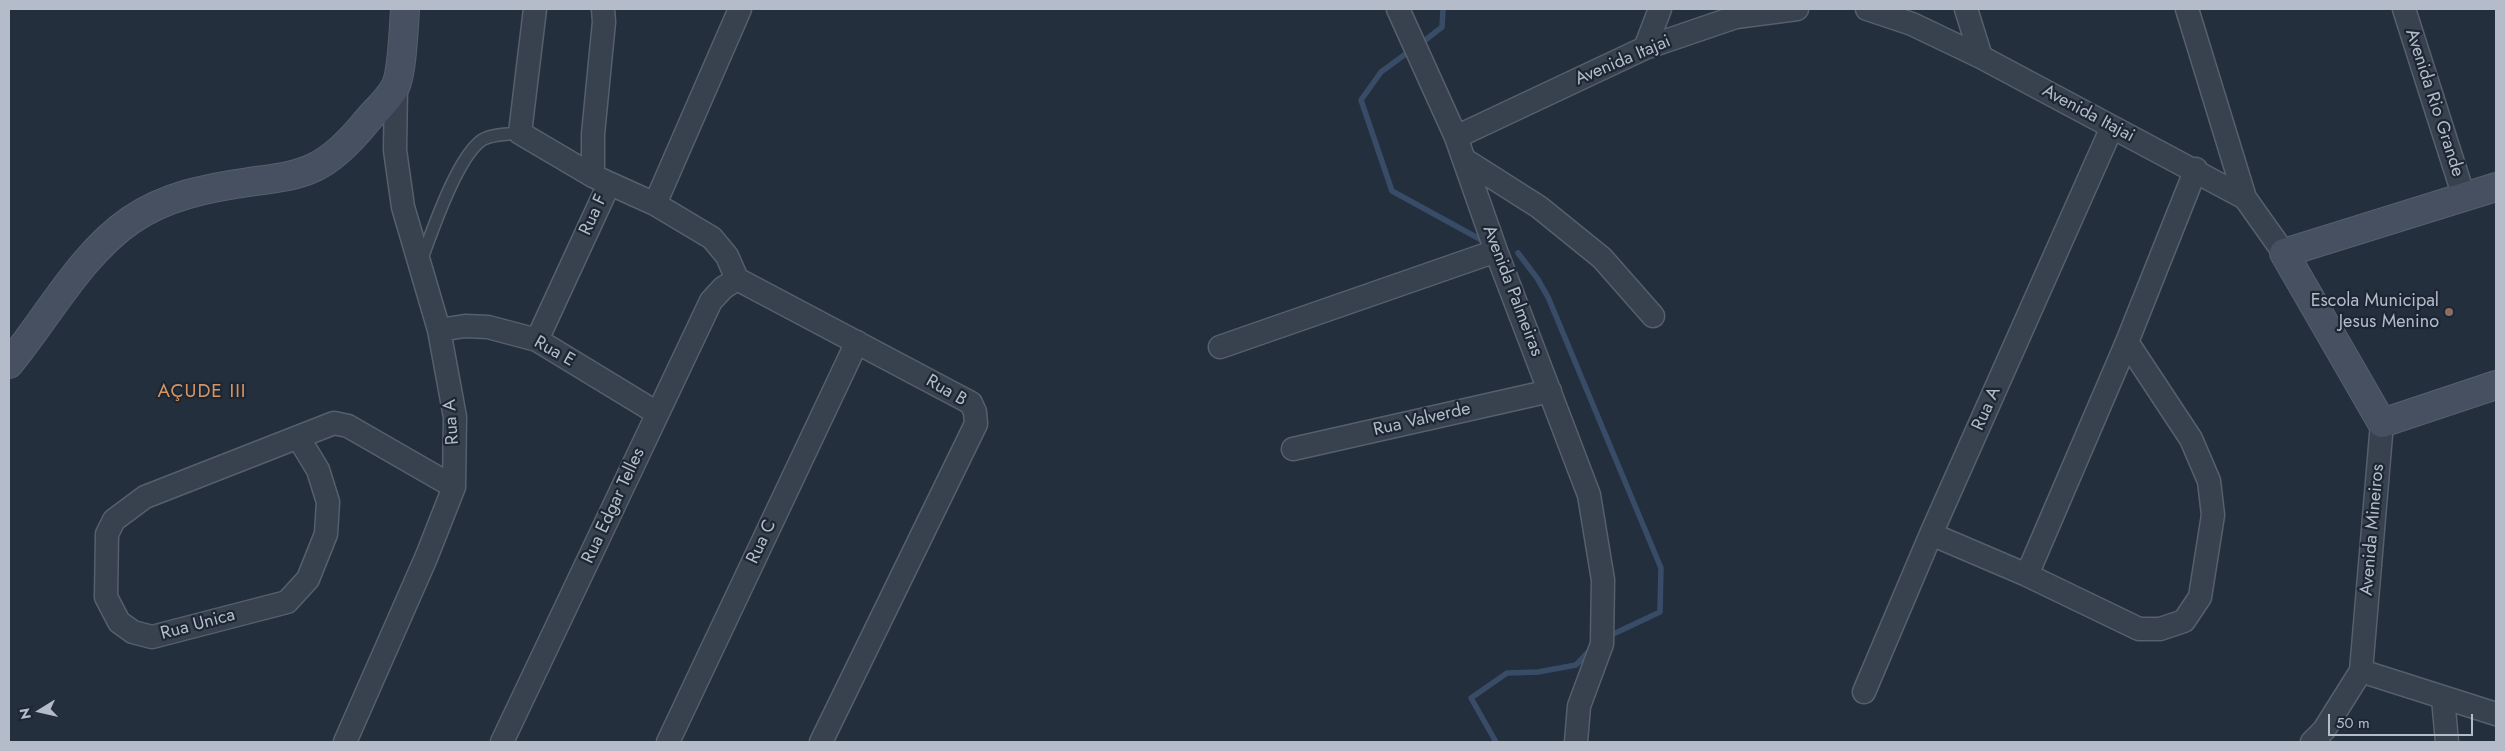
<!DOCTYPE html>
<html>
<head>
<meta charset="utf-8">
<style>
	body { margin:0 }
	#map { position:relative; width:2505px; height:751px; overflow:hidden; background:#242f3e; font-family:Jost,sans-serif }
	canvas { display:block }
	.frame { position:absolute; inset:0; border:10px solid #b4bcc9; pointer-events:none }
	.north { position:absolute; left:15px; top:686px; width:50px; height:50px; -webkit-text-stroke:4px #1d2633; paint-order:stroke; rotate:260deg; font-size:14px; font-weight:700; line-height:20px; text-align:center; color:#b4bcc9 }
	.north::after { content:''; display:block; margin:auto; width:18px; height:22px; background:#b4bcc9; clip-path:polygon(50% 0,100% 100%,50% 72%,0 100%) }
	.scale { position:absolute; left:2328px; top:714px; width:145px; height:22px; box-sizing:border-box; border:2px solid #b4bcc9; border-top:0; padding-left:6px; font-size:15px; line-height:18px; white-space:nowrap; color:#b4bcc9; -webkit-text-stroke:4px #1d2633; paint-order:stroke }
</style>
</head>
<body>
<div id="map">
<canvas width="2505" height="751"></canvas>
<div class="frame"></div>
<div class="north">N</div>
<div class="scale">50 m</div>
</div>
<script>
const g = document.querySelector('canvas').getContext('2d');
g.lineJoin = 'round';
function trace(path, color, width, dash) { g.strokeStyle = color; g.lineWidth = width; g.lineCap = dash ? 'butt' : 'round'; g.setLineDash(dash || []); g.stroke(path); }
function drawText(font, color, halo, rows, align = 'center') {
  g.font = font + ' Jost,sans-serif'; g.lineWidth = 4.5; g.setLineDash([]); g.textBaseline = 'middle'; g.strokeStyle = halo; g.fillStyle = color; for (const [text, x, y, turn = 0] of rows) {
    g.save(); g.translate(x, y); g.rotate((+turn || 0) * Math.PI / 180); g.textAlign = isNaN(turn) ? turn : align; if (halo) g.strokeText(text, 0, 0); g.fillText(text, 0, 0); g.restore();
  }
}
const stream = new Path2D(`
	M1419,45L1442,27L1443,9
	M1411,50L1381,72L1361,100L1392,191L1487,243
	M1518,253L1537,278L1548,297L1661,568L1660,612L1607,637
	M1496,742L1471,698L1507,673L1538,672L1576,665L1592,648`);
const lane = new Path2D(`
	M421,261C432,232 457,157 482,140C492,134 509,134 520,133`);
const street = new Path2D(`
	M535,9L520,133L593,176L655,204L712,238L727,256L737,279L971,403L975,412L976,424L821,742
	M1398,9L1456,137L1496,251L1589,495L1603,580L1602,644L1579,706L1576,742
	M1867,9L1912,24L1981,57L2245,198L2284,253
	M1966,9L1981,57
	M2187,9L2245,198
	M2404,9L2464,197
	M1645,48L1660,9
	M1456,137L1645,48L1736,17L1797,9
	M1465,160L1539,207L1602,258L1653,316
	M593,176V134L604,22L603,9
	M655,204L740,9
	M439,330L465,326L488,327L537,340L657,413
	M537,340L609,184
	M1220,347L1496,251
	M298,437L318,470L328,502L326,534L308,579L287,602L152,637L133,632L119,622L106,597L107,534L114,520L145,497L334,423L348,426L454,487
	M1293,449L1550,391
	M1931,534L2027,575L2139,629H2160L2184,621L2200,597L2213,515L2209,481L2191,439L2127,342
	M2027,575L2127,342L2196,169
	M2361,671L2496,714
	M1864,692L1931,534L2112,127
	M2443,698L2447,742
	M345,742L426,558L454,487L455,417L439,330L403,207L395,150L396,86
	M502,742L711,301L723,288L737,279
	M668,742L857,342
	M2312,742L2324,730L2361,671L2382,423`);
const secondary = new Path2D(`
	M2496,187L2284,253L2382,423L2496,385
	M9,364C47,318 81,254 131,220C166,196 207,188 249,182C270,179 295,177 315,167C334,158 352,139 366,122C375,111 388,100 395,87C402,75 404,25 405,9`);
const markers = [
	[2449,312,5,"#8d6e63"]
];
const streetNames = [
	["Avenida Itajai",1623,61,-23],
	["Avenida Rio Grande",2434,103,72],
	["Avenida Itajai",2088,114,28],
	["Rua F",594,215,-65],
	["Avenida Palmeiras",1512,291,69],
	["Rua E",554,352,29],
	["Rua B",946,391,30],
	["Rua A",1987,409,-66],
	["Rua Valverde",1422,420,-13],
	["Rua A",452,422,-94],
	["Rua Edgar Telles",614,506,-65],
	["Avenida Mineiros",2373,530,-85],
	["Rua C",762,542,-65],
	["Rua Unica",198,625,-15]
];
const poiNames = [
	["Escola Municipal",2439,302],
	["Jesus Menino",2439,323]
];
const neighbourhoodNames = [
	["AÇUDE III",202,392]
];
trace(stream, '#394c67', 5.5);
trace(lane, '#565f6c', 14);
trace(street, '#565f6c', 25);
trace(secondary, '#565f6c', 30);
trace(lane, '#38414e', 11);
trace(street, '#38414e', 22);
trace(secondary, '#465061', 28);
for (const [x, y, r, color] of markers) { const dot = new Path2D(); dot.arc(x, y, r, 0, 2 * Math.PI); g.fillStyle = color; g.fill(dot); trace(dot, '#1d2633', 2); }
drawText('18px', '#b4bcc9', '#1d2633', streetNames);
drawText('18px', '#b4bcc9', '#1d2633', poiNames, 'right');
g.letterSpacing = '1px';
drawText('19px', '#d59563', '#1d2633', neighbourhoodNames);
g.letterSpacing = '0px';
</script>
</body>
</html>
